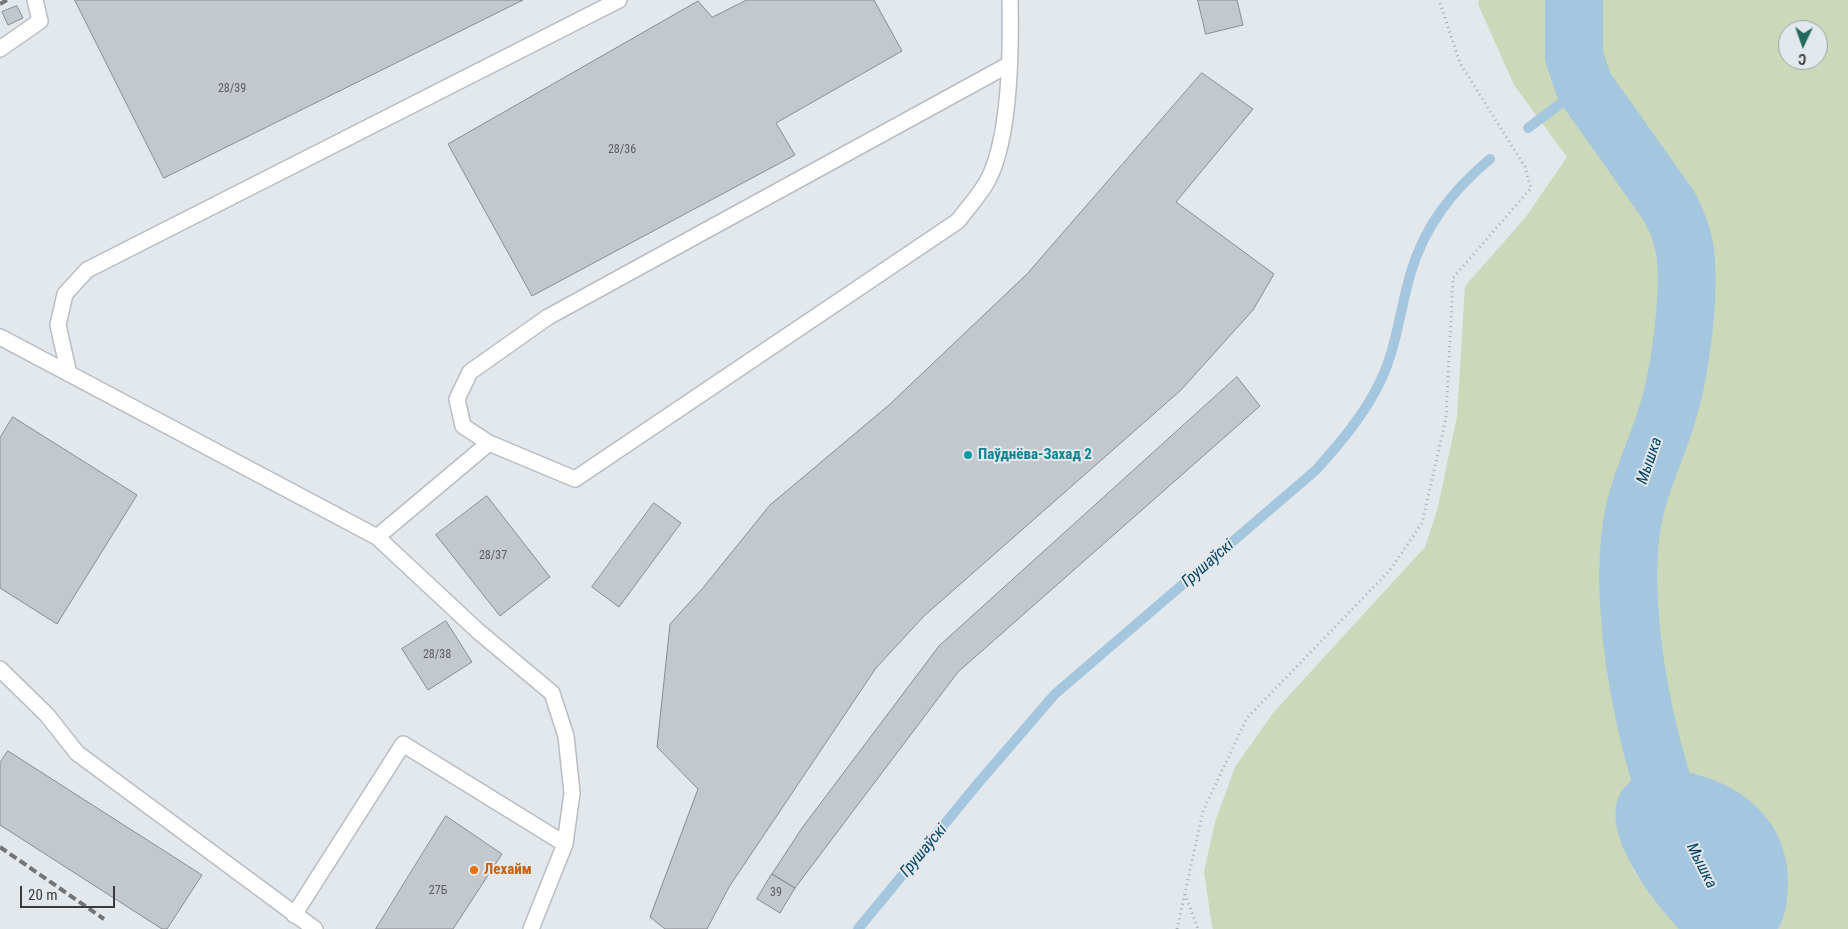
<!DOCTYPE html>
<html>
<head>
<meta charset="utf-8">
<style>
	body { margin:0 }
	#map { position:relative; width:1848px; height:929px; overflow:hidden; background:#e3e8ed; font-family:"Roboto Condensed",sans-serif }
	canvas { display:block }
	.north { position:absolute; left:1778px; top:20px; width:50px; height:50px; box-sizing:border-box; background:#e3e8ed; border:1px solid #9fa3a7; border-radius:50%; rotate:183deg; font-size:14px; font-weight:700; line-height:20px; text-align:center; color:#393b3d }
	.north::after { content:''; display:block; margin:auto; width:18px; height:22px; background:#24695c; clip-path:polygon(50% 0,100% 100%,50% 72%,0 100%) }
	.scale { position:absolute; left:20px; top:886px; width:95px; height:22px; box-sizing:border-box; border:2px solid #393b3d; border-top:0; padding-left:6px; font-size:15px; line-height:18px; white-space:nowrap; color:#393b3d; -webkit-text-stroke:4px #e3e8ed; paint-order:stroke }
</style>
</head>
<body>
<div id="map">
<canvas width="1848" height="929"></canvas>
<div class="north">С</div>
<div class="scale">20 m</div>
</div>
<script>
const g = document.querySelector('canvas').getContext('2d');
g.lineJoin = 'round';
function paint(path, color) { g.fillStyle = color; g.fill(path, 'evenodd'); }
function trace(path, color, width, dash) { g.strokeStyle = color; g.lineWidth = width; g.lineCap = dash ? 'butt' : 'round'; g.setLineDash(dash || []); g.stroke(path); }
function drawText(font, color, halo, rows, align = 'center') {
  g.font = font + ' "Roboto Condensed",sans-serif'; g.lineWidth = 4; g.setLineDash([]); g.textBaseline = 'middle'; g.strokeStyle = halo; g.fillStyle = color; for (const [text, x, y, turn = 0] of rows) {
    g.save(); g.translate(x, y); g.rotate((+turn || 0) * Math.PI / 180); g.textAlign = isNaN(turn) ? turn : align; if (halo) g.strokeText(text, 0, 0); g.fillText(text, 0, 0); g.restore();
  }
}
const green = new Path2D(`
	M1479,0H1848V929H1778L1781,925L1632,868L1651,895L1680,929H1213L1212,927L1204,871L1215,822L1235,767L1273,713L1425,547L1438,507L1457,416L1465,286L1525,218L1567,157L1514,85L1478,4ZM1788,30H1818V60H1788Z`);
const water = new Path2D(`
	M1658,769C1725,771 1790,811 1788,885C1787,899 1786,917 1778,929H1679C1643,890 1568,791 1658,769Z`);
const stream = new Path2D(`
	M1528,128L1584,86
	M858,929L980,781L1055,694L1316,470C1341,442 1364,415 1380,382C1397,347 1400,308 1411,272C1425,225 1453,190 1490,159`);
const river = new Path2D(`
	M1574,0V56L1584,86L1669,206C1676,219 1681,231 1684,245C1692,288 1680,374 1667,415C1657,448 1641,480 1634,513C1612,615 1656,827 1723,907C1730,915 1738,922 1745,929`);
const building = new Path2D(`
	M75,0H523L164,178Z
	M747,0H874L902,51L776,123L795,155L532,296L448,144L698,1L712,17Z
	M1198,0H1237L1243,25L1206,34Z
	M17,6L23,18L8,25L2,12Z
	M1202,73L1253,109L1176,202L1274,274L1253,310L1181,390L924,616L876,668L729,887L707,929H665L650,917L698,789L657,747L670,624L702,589L770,505L889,405L1027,274Z
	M1237,377L1260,406L958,672L795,888L772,874L802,828L939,646Z
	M13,417L137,495L57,624L0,588V438Z
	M487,496L550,577L500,616L436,535Z
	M654,503L681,523L619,607L592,587Z
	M446,621L472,662L428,690L402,649Z
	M8,751L202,875L167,929H162L0,825V763Z
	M446,816L502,854L453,929H376Z
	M772,874L795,888L780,913L757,899Z`);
const path = new Path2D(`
	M1185,894L1198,929
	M1177,929L1203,811L1247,718L1390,570L1422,523L1446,418L1453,278L1531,188L1525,167L1460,63L1439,0`);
const lane = new Path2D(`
	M0,49L40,21L35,0
	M0,337L377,537L479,632L552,693L566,736L572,793L565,844L531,929
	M69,374L58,325L65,294L87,270L619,0
	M489,443L463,426L457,399L470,372L548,317L1008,65
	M377,537L489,443L575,479L958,221C968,207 982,193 989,178C1010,135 1011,48 1010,0
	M0,669L47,715L77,753L315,929
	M294,915L403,744L565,844`);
const rail = new Path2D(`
	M0,4L7,0
	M0,847L104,919`);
const markers = [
	[968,455,5,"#0f9aa8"],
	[474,870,5,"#e8710a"]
];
const numberNames = [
	["28/39",232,89],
	["28/36",622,150],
	["28/37",493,556],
	["28/38",437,655],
	["27Б",438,891],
	["39",776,893]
];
const cultureNames = [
	["Паўднёва-Захад 2",978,455]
];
const foodNames = [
	["Лехайм",484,870]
];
const waterNames = [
	["Мышка",1650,461,-71],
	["Грушаўскі",1208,564,-41],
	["Грушаўскі",924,851,-50],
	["Мышка",1701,866,63]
];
paint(green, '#cbd9ba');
paint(water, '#a4c6de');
trace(stream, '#a4c6de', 10);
trace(river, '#a4c6de', 58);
paint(building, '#c3c8ce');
trace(building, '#888d92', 1);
trace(lane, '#b8bdc2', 18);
trace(path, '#a8acb0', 3, [1, 4]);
trace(lane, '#fff', 15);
trace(rail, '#727578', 4, [8, 4]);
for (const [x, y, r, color] of markers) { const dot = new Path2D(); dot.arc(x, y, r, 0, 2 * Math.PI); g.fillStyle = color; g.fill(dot); trace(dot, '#e3e8ed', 2); }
drawText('12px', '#5c5e61', null, numberNames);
drawText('bold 15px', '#0d838f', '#e3e8ed', cultureNames, 'left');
drawText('bold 15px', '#c56008', '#e3e8ed', foodNames, 'left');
drawText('italic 16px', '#054364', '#e3e8ed', waterNames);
</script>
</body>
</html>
